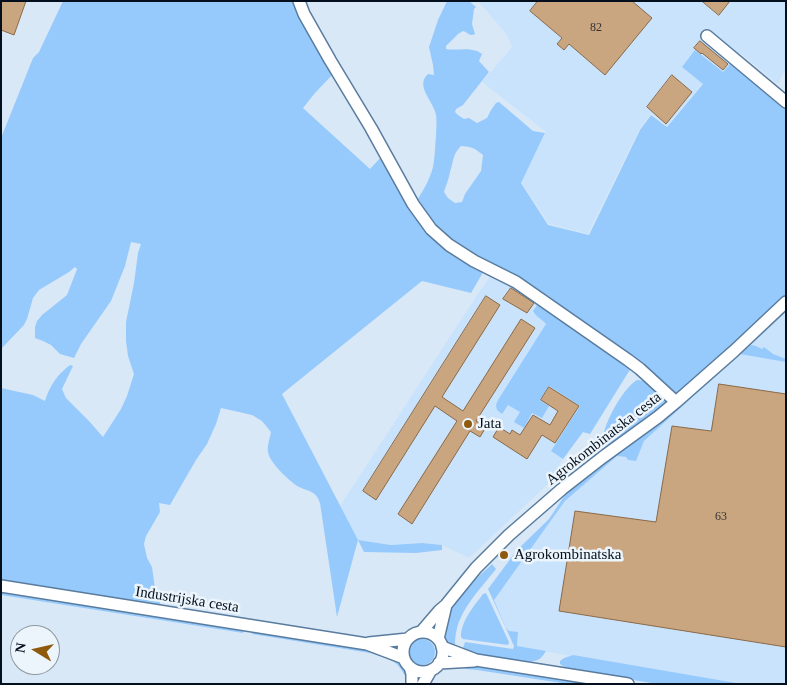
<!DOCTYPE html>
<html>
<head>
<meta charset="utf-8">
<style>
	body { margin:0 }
	#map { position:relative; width:787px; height:685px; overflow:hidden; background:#d9e8f7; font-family:Georgia,serif }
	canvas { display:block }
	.frame { position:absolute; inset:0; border:2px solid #030f1c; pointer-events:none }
	.north { position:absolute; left:10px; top:625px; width:50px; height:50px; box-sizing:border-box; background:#edf5fc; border:1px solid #8f99a2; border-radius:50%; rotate:279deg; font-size:14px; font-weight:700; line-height:20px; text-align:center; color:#030f1c }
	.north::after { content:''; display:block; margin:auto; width:18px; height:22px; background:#905a0e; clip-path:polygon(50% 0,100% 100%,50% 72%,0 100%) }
</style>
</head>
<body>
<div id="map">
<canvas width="787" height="685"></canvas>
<div class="frame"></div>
<div class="north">N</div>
</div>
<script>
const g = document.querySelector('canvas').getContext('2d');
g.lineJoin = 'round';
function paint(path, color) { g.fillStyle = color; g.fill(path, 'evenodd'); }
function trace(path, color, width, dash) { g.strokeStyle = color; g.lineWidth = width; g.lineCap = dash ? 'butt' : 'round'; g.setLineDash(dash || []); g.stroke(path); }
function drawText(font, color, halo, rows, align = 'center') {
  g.font = font + ' Georgia,serif'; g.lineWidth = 5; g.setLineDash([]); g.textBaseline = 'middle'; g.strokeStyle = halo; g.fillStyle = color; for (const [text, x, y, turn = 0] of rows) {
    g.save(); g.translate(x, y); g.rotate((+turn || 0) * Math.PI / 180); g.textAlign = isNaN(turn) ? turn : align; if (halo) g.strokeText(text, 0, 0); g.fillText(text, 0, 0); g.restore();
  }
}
const built = new Path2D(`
	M478,1H786V68L778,84L740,53L724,73L716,67L667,126L651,113L639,130L588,234L549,224L521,182L546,132L482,82L512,47L507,35Z
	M492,274L535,297L604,410L590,434L583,432L563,459L547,485L469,558L442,545L422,543L391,545L358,540L340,506L477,295Z
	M786,311V684H742L517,647L518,638L506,628L494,600L565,501L617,456L626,457L636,461L644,441L740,354Z`);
const green = new Path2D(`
	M63,1H296L334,73L315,93L303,108L370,169L383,155L414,212L485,269L471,293L422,281L282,394L358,540L391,545L422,543L442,545V550L416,553L364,552L358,540L337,617L320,503C316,491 310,492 299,487C290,482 269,462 268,452C267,445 270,438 271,432L262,421L252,415L221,408L216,424L207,444L196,460L170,505L159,503L160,512L146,536L144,544L147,558L152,567L155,588L161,606L1,581V388L33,395L45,401C50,385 57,375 70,365L73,366L62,389L66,398L89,421L103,437L121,409L127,396L134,374L128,356L126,341V322L134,283L138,253L141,244L131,242L125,266L111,301L81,344L74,358L60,354L51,345L43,341L35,338V327L37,321L42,315L67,295L77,269L75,267L69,272L39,290L33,298L27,319L24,325L1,349V138L33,58L39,52Z
	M447,1H469L476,7L474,9L472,24L475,34C469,37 468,32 463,31L458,34L446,46V49C458,51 472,46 482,54L479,61L489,72L463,105L456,109L455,112L458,115L464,119L469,118L477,123L487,118L491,110L496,103L499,102L533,131L545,133L521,183L548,225L589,235L640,130L651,115L667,127L703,84L682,67L695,50L723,72L731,63L786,110V296L770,312L681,391L676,393L666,389L657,376L651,370L630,355L438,233L416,202C423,191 430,179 433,167C435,157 435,146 436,136C436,127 438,117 434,109C430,98 416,85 428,74L434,75L433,65L429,47L438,20ZM461,146C473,147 474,148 483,155L481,171L465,194L462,202L455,203L448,198L444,192C446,185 449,179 450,172C454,161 452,155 461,146Z
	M538,304L631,368L590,434L583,432L563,459L551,451L580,406L549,386L540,400L549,406L542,418L532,413L524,428L514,422L520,412L508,405L502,414L497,410L496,405L498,400L546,324C542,319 536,317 533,311Z
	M751,345L756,346L762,349L764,347L773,354L786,359V362L740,354L644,441L636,461L628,460L626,457L617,456L565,501L494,600L506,628L509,631L518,632L517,646L546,651C543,656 540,660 534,661C520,665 477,656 462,651L465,642L513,649L514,646L488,589L517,550L549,519L565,495L571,490L619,452L667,418L742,352Z
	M637,380C650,380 658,392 666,400V405L609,447H606L602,444C602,426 622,389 637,380Z
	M492,564L496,569C482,587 463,606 457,628C455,635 455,642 455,648C441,640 443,636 447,622C455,593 471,584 492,564Z
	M1,591L244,629L243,633L1,595Z
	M486,593L509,642L508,645L463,639L461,637C461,621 474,606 483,594Z
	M252,630L363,647L399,660L406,669L407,678C404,675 403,672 400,668C393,658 380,656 370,653L252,634Z
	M409 652a13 13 0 1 1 26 0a13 13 0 1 1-26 0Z
	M573,655L742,684H658L569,670L560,664V661L564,658Z
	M461,665H472L597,684H568L477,670L466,669Z`);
const building = new Path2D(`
	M1,1H26L14,35L1,30Z
	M538,1H632L652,18L605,75L569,44L564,50L557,44L562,38L530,11Z
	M702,1H730L719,15Z
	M700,41L728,64L723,70L702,53L701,54L694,48Z
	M672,75L692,92L666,124L647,107Z
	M511,288L534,303L527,313L503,299Z
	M486,296L500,305L442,397L463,411L521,319L535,328L476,421L486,427L480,437L470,431L412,524L398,514L457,421L435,406L376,500L363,491Z
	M719,384L786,394V647L559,611L575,511L656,522L672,426L711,431Z
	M549,387L579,406L555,443L542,435L527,459L493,437L499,427L510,434L512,430L520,435L533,415L550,425L558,411L541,400Z`);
const minor = new Path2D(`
	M299,1L304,14L330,60L371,128L413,204L431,229L449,245L474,261L516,282L628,360L640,369L676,402
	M707,36L786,102
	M1,586L367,644L404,658
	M421,632L439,611L446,605L476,568L509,535L562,489L603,457L658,417L676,402L734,351L786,302
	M403 652a20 20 0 1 1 40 0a20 20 0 1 1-40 0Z
	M438,639L446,605
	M369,643L408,639
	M442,647L476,660L628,684
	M439,663L474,661
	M410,667L412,674V684
	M423,684L431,670`);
const markers = [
	[468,424,5,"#905a0e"],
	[504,555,5,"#905a0e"]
];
const numberNames = [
	["82",596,28],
	["63",721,517]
];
const poiNames = [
	["Jata",478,424],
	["Agrokombinatska",514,555]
];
const streetNames = [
	["Agrokombinatska cesta",604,439,-38],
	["Industrijska cesta",187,600,9]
];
paint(built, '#c9e3fd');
paint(green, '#97cafc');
paint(building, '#c9a580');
trace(building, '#8b6a46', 1);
trace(minor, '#597c9e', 14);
trace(minor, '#fff', 11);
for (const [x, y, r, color] of markers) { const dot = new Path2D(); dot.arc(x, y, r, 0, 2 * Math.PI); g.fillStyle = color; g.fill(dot); trace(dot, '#edf5fc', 2); }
drawText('12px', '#343435', null, numberNames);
drawText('15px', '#030f1c', '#edf5fc', poiNames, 'left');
drawText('15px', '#030f1c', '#edf5fc', streetNames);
</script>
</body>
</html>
